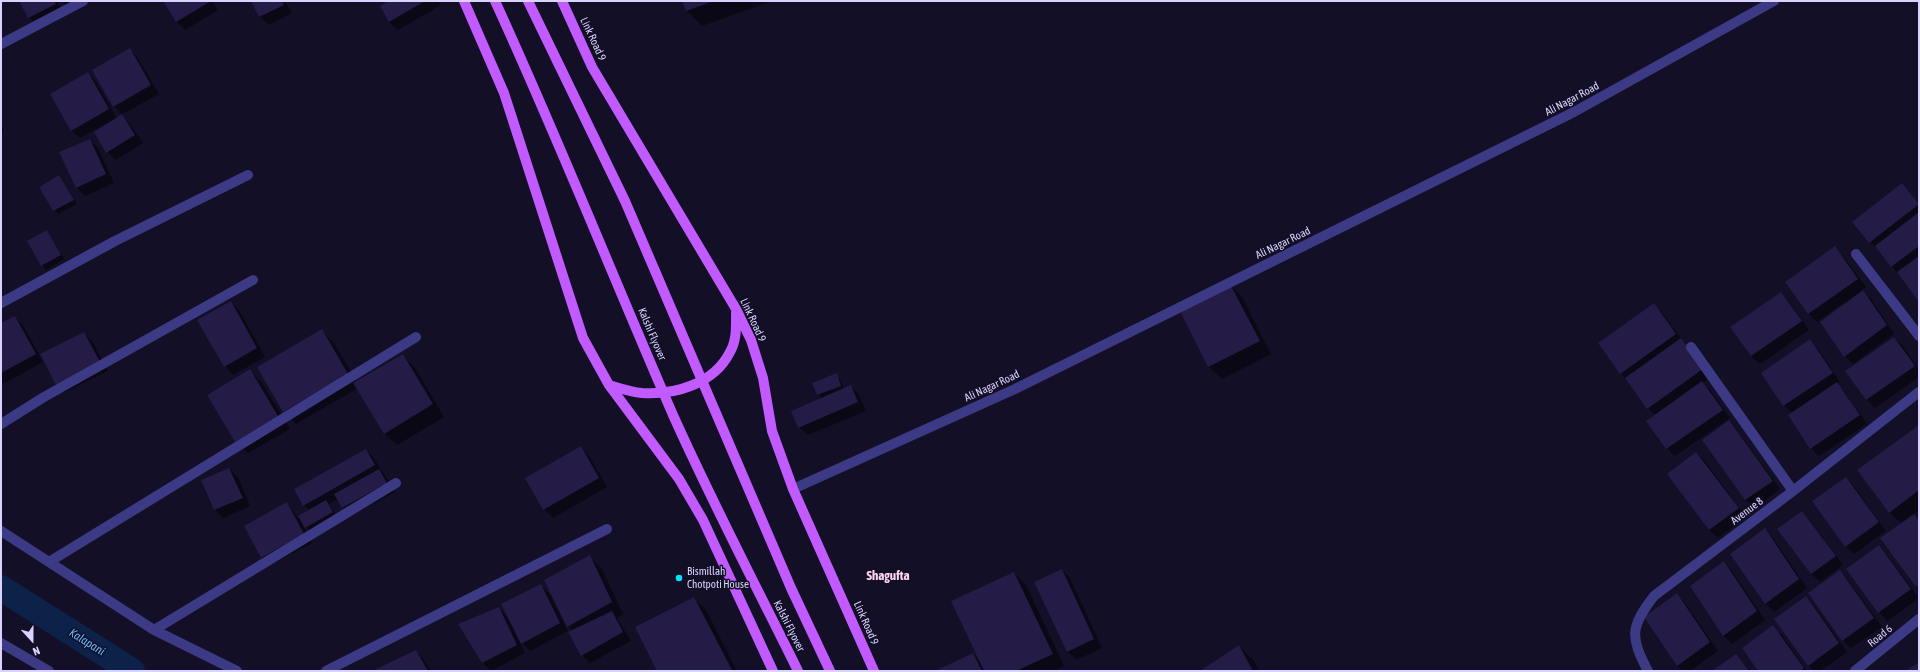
<!DOCTYPE html>
<html>
<head>
<meta charset="utf-8">
<style>
	body { margin:0 }
	#map { position:relative; width:1920px; height:672px; overflow:hidden; background:#130f26; font-family:"Asap Condensed",sans-serif }
	canvas { display:block }
	.frame { position:absolute; inset:0; border:2px solid #d9d4ff; pointer-events:none }
	.north { position:absolute; left:12px; top:620px; width:40px; height:40px; -webkit-text-stroke:3px #130f26; paint-order:stroke; rotate:159deg; font-size:11px; font-weight:700; line-height:16px; text-align:center; color:#d9d4ff }
	.north::after { content:''; display:block; margin:auto; width:14px; height:18px; background:#d9d4ff; clip-path:polygon(50% 0,100% 100%,50% 72%,0 100%) }
</style>
</head>
<body>
<div id="map">
<canvas width="1920" height="672"></canvas>
<div class="frame"></div>
<div class="north">N</div>
</div>
<script>
const g = document.querySelector('canvas').getContext('2d');
g.lineJoin = 'round';
function paint(path, color) { g.fillStyle = color; g.fill(path, 'evenodd'); }
function trace(path, color, width, dash) { g.strokeStyle = color; g.lineWidth = width; g.lineCap = dash ? 'butt' : 'round'; g.setLineDash(dash || []); g.stroke(path); }
function drawText(font, color, halo, rows, align = 'center') {
  g.font = font + ' "Asap Condensed",sans-serif'; g.lineWidth = 3; g.setLineDash([]); g.textBaseline = 'middle'; g.strokeStyle = halo; g.fillStyle = color; for (const [text, x, y, turn = 0] of rows) {
    g.save(); g.translate(x, y); g.rotate((+turn || 0) * Math.PI / 180); g.textAlign = isNaN(turn) ? turn : align; if (halo) g.strokeText(text, 0, 0); g.fillText(text, 0, 0); g.restore();
  }
}
const shadow = new Path2D(`
	M21,1H57L63,12L38,26L29,17Z
	M61,1H74L66,5Z
	M164,1H213L218,10L185,30L176,21Z
	M252,1H285L292,13L269,25L260,17Z
	M390,1H439L441,5L398,30L389,22Z
	M683,1H772L702,26L687,11Z
	M130,49L138,58L159,94L122,114L114,106Z
	M88,73L96,82L117,119L122,116L130,124L143,143L116,160L107,152V123L80,138L71,130Z
	M1,126L4,131L1,133Z
	M89,140L98,148L114,183L85,196L77,188Z
	M59,176L77,204L58,214L41,187Z
	M1902,184L1919,204V300L1879,250L1870,242Z
	M47,231L64,259L46,270L28,242Z
	M1834,247L1843,256L1866,287L1862,290L1871,299L1894,334L1853,364L1845,356V302L1817,322L1809,314L1786,282Z
	M1230,285L1242,297L1271,354L1222,379L1209,367L1180,310Z
	M1781,293L1789,302L1809,330L1760,364L1751,356L1732,328Z
	M231,302L239,310L265,357L233,375L225,366Z
	M1654,305L1662,313L1710,377L1703,383L1711,391L1730,418L1675,456L1667,448L1655,416L1621,373Z
	M14,317L23,325L43,362L3,384L1,381V324Z
	M322,331L334,343L357,382L403,355L415,368L444,417L397,445L384,433L358,388L296,424L284,411Z
	M84,333L92,341L108,371L65,392L57,384Z
	M1894,338L1903,346L1919,370V377L1875,408L1867,400L1847,371Z
	M1810,341L1818,349L1840,382L1837,384L1845,392L1867,424L1819,456L1811,448L1792,413L1784,405Z
	M250,371L262,383L290,429L248,453L235,441Z
	M836,375L840,379L844,389L851,386L859,395L866,411L808,435L799,427L822,398L818,394Z
	M1729,421L1737,430L1780,489L1754,508L1746,500L1703,441Z
	M1919,426V511L1914,515L1919,520V589L1916,587L1902,524L1889,512Z
	M581,447L589,456L607,487L553,518L544,509L526,478Z
	M366,450L374,458L395,492L351,516L343,508L338,499L329,504L337,516L310,532L303,523L302,524L312,543L270,565L262,557L287,503L298,518L310,511L304,505Z
	M1696,453L1705,461L1746,517L1718,538L1709,530L1668,474Z
	M229,469L238,477L250,506L223,518L215,510Z
	M1846,478L1854,486L1886,531L1854,554L1845,546Z
	M1802,512L1810,520L1843,565L1820,582L1812,574L1779,529Z
	M1765,529L1773,538L1807,588L1774,612L1766,604L1732,554Z
	M1879,547L1887,555L1919,598L1887,621L1879,612L1848,569Z
	M589,556L602,569L623,614L617,618L631,641L590,663L582,655L573,631L568,626L545,581Z
	M1724,562L1732,571L1765,620L1732,644L1724,636L1691,586Z
	M1062,570L1070,578L1102,648L1076,660L1067,651Z
	M1840,572L1848,580L1882,627L1851,648L1843,640Z
	M1014,573L1026,585L1064,666L1054,671H937L973,654L979,660Z
	M540,585L549,593L568,631L530,651L519,640L525,653L491,671L482,662L499,608L508,618Z
	M1677,594L1685,603L1718,651L1690,671H1683L1678,666L1645,618Z
	M1806,597L1814,606L1847,652L1820,671H1814L1808,665Z
	M694,598L706,610L737,671H658L636,628Z
	M1773,627L1782,635L1807,671H1759Z
	M1239,646L1254,661L1259,671H1202Z
	M416,651L424,660L431,671H374Z
	M1736,655L1750,671H1713Z`);
const canal = new Path2D(`
	M1,588L132,671`);
const building = new Path2D(`
	M19,1H54L56,4L28,18Z
	M163,1H211L176,22Z
	M251,1H282L284,5L259,17Z
	M388,1H425L389,22L380,6Z
	M682,1H714L686,11Z
	M130,48L151,85L113,107L92,70Z
	M88,72L109,109L71,131L50,94Z
	M122,114L135,135L106,153L94,132Z
	M90,139L106,174L76,188L59,152Z
	M59,175L74,200L53,211L39,187Z
	M1902,183L1919,204L1869,243L1852,222Z
	M1919,212V246L1891,267L1875,246Z
	M47,230L61,255L41,266L27,241Z
	M1835,246L1858,279L1808,314L1785,282Z
	M1919,256V302L1897,272Z
	M1230,284L1260,341L1208,367L1179,309Z
	M1863,290L1887,325L1844,357L1820,322Z
	M1781,292L1802,321L1751,356L1730,327Z
	M231,301L257,348L224,367L197,320Z
	M1654,303L1676,334L1620,374L1598,343Z
	M15,316L36,354L1,373V323Z
	M322,329L348,374L283,412L257,367Z
	M84,332L100,362L56,385L40,354Z
	M1894,337L1915,366L1866,400L1845,371Z
	M1681,338L1703,369L1647,409L1625,378Z
	M1810,339L1833,373L1783,406L1761,373Z
	M403,354L433,404L384,434L353,383Z
	M250,369L278,416L235,442L207,395Z
	M837,373L841,386L817,395L812,383Z
	M1702,381L1723,410L1666,449L1646,421Z
	M1837,382L1860,415L1810,449L1788,415Z
	M851,385L858,402L798,428L791,411Z
	M1729,420L1773,481L1745,500L1702,440Z
	M1919,425V490L1889,513L1857,470Z
	M581,446L599,478L543,510L525,478Z
	M366,449L375,465L303,506L294,489Z
	M1696,452L1739,508L1709,530L1667,474Z
	M229,468L243,498L214,510L201,480Z
	M379,469L387,483L342,508L334,494Z
	M1846,477L1879,522L1845,547L1812,501Z
	M326,500L333,512L305,528L298,516Z
	M287,502L304,534L261,558L244,526Z
	M1802,511L1836,556L1811,574L1777,529Z
	M1914,514L1919,521V585L1916,587L1880,538Z
	M1765,528L1799,579L1765,604L1730,554Z
	M1879,545L1911,589L1878,613L1846,569Z
	M590,555L612,602L567,627L544,580Z
	M1724,561L1757,611L1723,636L1690,586Z
	M1062,569L1094,639L1067,652L1034,582Z
	M1840,570L1874,618L1842,641L1808,593Z
	M1014,572L1053,654L1016,671H984L951,601Z
	M541,584L560,623L521,644L501,604Z
	M1677,593L1710,642L1677,666L1644,617Z
	M1806,596L1839,643L1808,666L1774,619Z
	M694,597L732,670L657,671L635,627Z
	M499,607L517,645L482,663L458,624Z
	M612,611L623,632L581,656L568,632Z
	M1773,625L1804,668L1800,671H1758L1742,648Z
	M1239,645L1253,671H1200Z
	M416,650L428,671H372Z
	M973,653L982,671H935Z
	M1736,654L1749,671H1712Z
	M1919,662V671H1905Z`);
const minor = new Path2D(`
	M1,44L83,1
	M1856,254L1919,336
	M1,303L115,241L248,175
	M1691,347L1793,491
	M1,424L44,397L253,280
	M793,489L1015,389L1574,112L1774,1
	M1,531L154,630L237,671
	M49,562L416,337
	M154,630L396,483
	M1,643L49,671
	M326,671L607,529
	M1648,671C1630,637 1630,627 1654,596L1793,491L1919,392
	M1855,671L1919,619`);
const major = new Path2D(`
	M464,1L504,93L583,338L609,385L679,479L703,520L773,671
	M562,1L592,67L736,309L751,340L763,378L772,431L793,489L874,671
	M609,385C619,388 631,392 642,393C675,395 714,384 730,352C737,340 736,326 736,313`);
const majorBridge = new Path2D(`
	M495,1C558,138 613,277 673,415C712,502 756,586 798,671
	M528,1L625,201L791,588L830,671`);
const markers = [
	[679,578,4,"#00e5ff"]
];
const streetNames = [
	["Link Road 9",593,39,65],
	["Ali Nagar Road",1572,99,-28],
	["Ali Nagar Road",1283,243,-26],
	["Link Road 9",753,320,65],
	["Kalshi Flyover",652,334,67],
	["Ali Nagar Road",992,386,-25],
	["Avenue 8",1747,511,-37],
	["Link Road 9",866,623,66],
	["Kalshi Flyover",789,626,63],
	["Road 6",1880,636,-39]
];
const poiNames = [
	["Bismillah",687,572],
	["Chotpoti House",687,585]
];
const waterNames = [
	["Kalapani",87,642,32]
];
const quarterNames = [
	["Shagufta",888,576]
];
paint(shadow, '#0007');
trace(canal, '#0c2248', 26);
paint(building, '#241b47');
trace(minor, '#3d3a85', 10);
trace(major, '#c25bff', 10);
trace(majorBridge, '#c25bff', 10);
for (const [x, y, r, color] of markers) { const dot = new Path2D(); dot.arc(x, y, r, 0, 2 * Math.PI); g.fillStyle = color; g.fill(dot); trace(dot, '#130f26', 1.5); }
drawText('11px', '#d9d4ff', '#130f26', streetNames);
drawText('11px', '#d9d4ff', '#130f26', poiNames, 'left');
drawText('italic 12px', '#62b6ff', '#130f26', waterNames);
drawText('bold 13px', '#ffd6f0', '#130f26', quarterNames);
</script>
</body>
</html>
